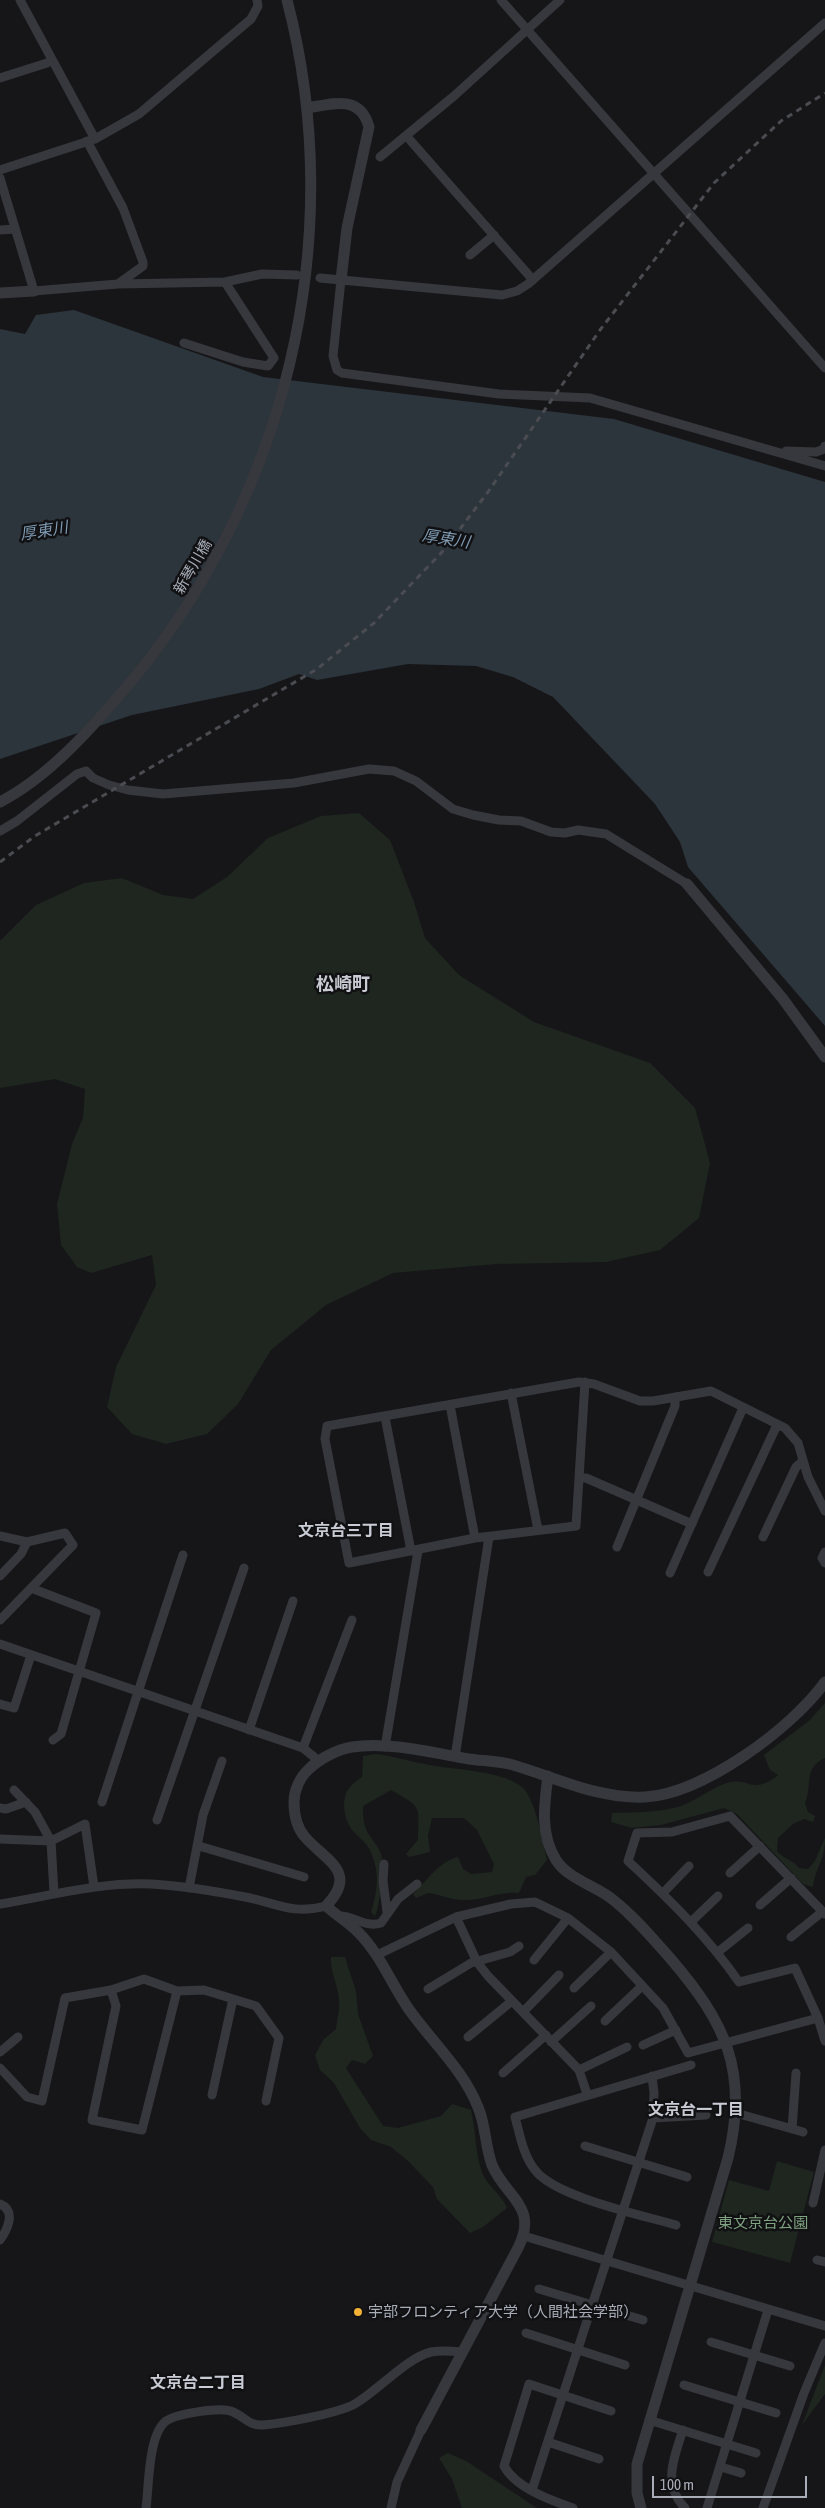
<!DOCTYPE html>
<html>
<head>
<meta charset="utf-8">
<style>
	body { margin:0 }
	#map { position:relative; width:825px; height:2508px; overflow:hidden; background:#161618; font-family:"Asap Condensed",sans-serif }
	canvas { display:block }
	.scale { position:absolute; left:652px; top:2476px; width:155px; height:22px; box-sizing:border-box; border:2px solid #a8adb8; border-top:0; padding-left:6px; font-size:15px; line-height:18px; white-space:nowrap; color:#a8adb8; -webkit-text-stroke:4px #111113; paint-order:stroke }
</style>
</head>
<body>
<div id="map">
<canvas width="825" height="2508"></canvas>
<div class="scale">100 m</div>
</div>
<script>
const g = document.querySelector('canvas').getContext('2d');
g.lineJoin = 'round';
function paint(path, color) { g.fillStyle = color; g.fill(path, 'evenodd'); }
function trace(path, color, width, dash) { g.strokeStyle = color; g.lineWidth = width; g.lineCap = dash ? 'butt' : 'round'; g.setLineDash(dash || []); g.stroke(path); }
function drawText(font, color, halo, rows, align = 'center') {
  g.font = font + ' "Asap Condensed","Noto Sans JP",sans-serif'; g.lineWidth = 5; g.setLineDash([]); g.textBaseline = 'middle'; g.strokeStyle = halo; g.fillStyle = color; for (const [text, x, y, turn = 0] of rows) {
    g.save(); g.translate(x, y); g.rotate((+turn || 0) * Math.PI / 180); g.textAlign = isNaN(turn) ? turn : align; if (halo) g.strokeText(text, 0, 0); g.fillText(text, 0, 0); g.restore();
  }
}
const green = new Path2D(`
	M359,813L390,840L414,902L425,938L459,975L534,1022L650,1063L695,1108L710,1163L699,1218L660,1250L606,1262L497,1264L393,1273L326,1305L271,1350L238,1404L207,1434L166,1444L132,1434L107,1407L116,1367L156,1285L152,1255L91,1273L77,1267L61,1245L57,1204L72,1144L83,1118L85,1089L55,1079L0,1088V941L36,905L84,883L122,878L163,895L193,899L227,877L268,838L321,816Z
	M825,1703V1758C803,1768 813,1784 805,1803L808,1812L815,1816L813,1822L804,1819L793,1824L778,1838L777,1851C784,1859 793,1860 799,1868L808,1869L815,1861L825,1838C825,1861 815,1868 813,1887L803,1884L737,1814L724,1808L661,1825L632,1828L611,1822L612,1813C634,1812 659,1813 681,1806C697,1800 711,1788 727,1783C749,1776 752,1796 778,1775L770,1770L764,1755L810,1720Z
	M376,1754C393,1756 408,1761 425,1764C450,1770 508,1770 525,1790C536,1805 543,1841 547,1860L535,1875L526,1877L519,1893C499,1891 482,1901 463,1900C450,1900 440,1894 428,1893L416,1898L413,1894C428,1880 438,1862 458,1857L463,1869L471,1874L492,1872L494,1864L477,1830L464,1818H432L428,1836L430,1852L409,1857L406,1854L418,1840C419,1804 422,1808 391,1790L363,1806C363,1813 363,1821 366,1829C370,1839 381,1847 382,1859C384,1871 380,1905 375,1916L371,1912C377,1893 380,1874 372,1855C368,1843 360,1839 353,1831C344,1820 340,1798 350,1787C353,1783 358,1780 362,1777L363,1756Z
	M331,1957H345L356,1991L358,2014L373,2056L365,2064L352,2060L346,2068L383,2126L398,2128L441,2116L452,2104L471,2110C476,2130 475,2151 481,2169C486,2186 501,2193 507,2208L483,2227L470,2233L437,2199L433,2187L408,2161L391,2147L371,2140L360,2128L334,2083L320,2070L315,2055L323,2040L336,2029C337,2020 340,2009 339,2000C338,1984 330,1973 331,1957Z
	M777,2161L814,2172L790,2263L712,2242L729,2180L769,2191Z
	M825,2365V2394L802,2425Z
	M448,2453L466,2461L537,2508H462L452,2479L439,2458Z`);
const water = new Path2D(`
	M74,310L263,377L614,419L825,482V1026L688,867L680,842L655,804L553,697L513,677L476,666L408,664L317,680L299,674L259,689L132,715L0,759V329L25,334L36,315Z`);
const minor = new Path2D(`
	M20,0L95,139
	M501,0L825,368
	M0,78L47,63
	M410,140L533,280
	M87,141L123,208L143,262V266L118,284
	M380,157L454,96L560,0
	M0,170L95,139L139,114L251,19L258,6L257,0
	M0,178L34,291L118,284L225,282L262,274L297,275
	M0,230L15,229
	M470,255L494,235
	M320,278L502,295L517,291L528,284L825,23
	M341,280L333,356L337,370L342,373L499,394L590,398L825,466
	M184,343L243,362L268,366L274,358L225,282
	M786,451L816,452L824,449L825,446
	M0,831L17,821L77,774L86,771L93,778L109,785L128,790L163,794L294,783L369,769L394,771L416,781L453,809L473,815L499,820L521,821L551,832L565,833L578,830L606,834L687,884
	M585,1382L576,1526L475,1538L349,1563L325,1439L327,1426L579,1382L594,1384L640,1401H653L711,1391L785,1428L798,1443L808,1477L825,1511
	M511,1393L538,1530
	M450,1405L475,1538
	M385,1417L411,1551
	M579,1478H586L692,1524
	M0,1536L27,1542L65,1533L73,1545L0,1620
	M763,1537L796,1467L803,1461
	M617,1547L675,1406V1397
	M825,1552L822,1558L825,1563
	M708,1572L777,1425
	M670,1573L743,1408
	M0,1576L21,1554L27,1542
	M31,1588L96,1613L61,1734L53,1740
	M0,1644L303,1748L319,1761
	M0,1704L14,1708L31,1655
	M249,1730L293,1601
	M385,1747L418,1551
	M303,1748L352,1620
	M455,1757L489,1537
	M14,1790L35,1812L51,1841L85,1824L94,1887
	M102,1802L183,1555
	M0,1808L6,1809L26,1802
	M157,1820L244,1568
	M0,1839L51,1841L54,1893
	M199,1846L304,1877
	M384,1864L383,1881L387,1912
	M730,1873L760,1846
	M189,1888L203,1815L222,1761
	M663,1893L689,1866
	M0,1904C50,1896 99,1882 151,1884C182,1886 214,1891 245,1897C277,1903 292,1915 326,1906
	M760,1905L791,1878
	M825,1914L730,1816L672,1832L637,1833L628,1861C669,1899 707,1936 739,1982L795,1968L818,2018L825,2041
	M338,1916C354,1915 364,1928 381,1923L398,1899L417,1884
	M456,1917L477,1962L488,1976L579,2070L587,2094
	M692,1921L718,1896
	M791,1937L822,1912
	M718,1952L748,1928
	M377,1955L456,1917L511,1904L535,1902L568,1918L611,1952L663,2008L688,2053L818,2018
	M534,1960L568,1918
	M574,1988L611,1952
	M428,1989L471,1963L510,1952L519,1946
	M111,1990L144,1979L177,1991
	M523,2012L559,1975
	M605,2021L642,1986
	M468,2037L512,2001
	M551,2042L591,2006
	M643,2045L676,2030
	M0,2052L18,2037
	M0,2068L27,2097L42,2101L65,1998L111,1990L116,2006L92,2120L142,2130L177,1991L204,1990L256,2006L279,2038L266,2101
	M579,2070L627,2047
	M503,2073L546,2035
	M212,2095L233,1999
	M736,2113L803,2132
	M653,2118L706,2115
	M792,2129L796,2073
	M585,2146L687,2177
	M813,2203L825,2150
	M0,2204C17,2211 7,2230 0,2240
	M676,2225C642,2215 555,2197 535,2170C523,2155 520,2135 515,2117L691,2065
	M524,2236L825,2326
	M817,2260L825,2262
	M539,2289L643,2320
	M526,2333L625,2365
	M711,2342L790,2366
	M684,2385L776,2413
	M649,2420L756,2453
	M683,2430C674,2457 662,2485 685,2508
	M548,2442L599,2459
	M721,2467L741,2473
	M532,2490L653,2118L654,2093L652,2076
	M146,2508C149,2486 148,2435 166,2421C176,2414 222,2406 233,2412C245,2417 249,2426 263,2425C285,2423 334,2414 353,2405C377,2392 406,2358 431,2352C441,2350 452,2351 462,2352
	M391,2508L397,2482L421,2430
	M573,2508C550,2500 516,2488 504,2466L529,2384L611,2411
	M707,2508L768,2310
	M763,2508L804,2393L825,2343`);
const tertiary = new Path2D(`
	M307,108C333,104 360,94 369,127L347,228L341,280
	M0,293L34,291
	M0,802C48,777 89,731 124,690C285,502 350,240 287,0
	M687,884L783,999L825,1057
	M548,1776C544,1805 540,1834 556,1860C568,1879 596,1886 612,1899C634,1916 652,1938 670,1958C726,2023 749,2072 728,2158L637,2464V2493L641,2508
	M421,2430L518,2248C539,2206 506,2198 492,2165C485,2146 486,2126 478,2107C463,2069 431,2041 408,2008C391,1983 380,1954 358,1932C349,1923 336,1915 326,1906C359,1872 326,1861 305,1837C297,1828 294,1814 294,1802C294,1790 300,1777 309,1769C319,1759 338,1749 352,1747C387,1741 434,1753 469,1759C483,1761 499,1761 513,1765C557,1778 598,1799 645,1797C703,1794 792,1728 825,1682`);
const rail = new Path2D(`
	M0,862L35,836L317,669L374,623L444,550L488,492L600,330L714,183L781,121L825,93`);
const markers = [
	[358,2312,5,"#f2b134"]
];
const streetNames = [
	["新琴川橋",193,567,-60]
];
const parkNames = [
	["東文京台公園",763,2223]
];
const poiNames = [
	["宇部フロンティア大学（人間社会学部）",368,2312]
];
const waterNames = [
	["厚東川",44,531,-9],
	["厚東川",446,539,9]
];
const neighbourhoodNames = [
	["文京台三丁目",346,1531],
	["文京台一丁目",696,2110],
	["文京台二丁目",198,2383]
];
const quarterNames = [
	["松崎町",343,984]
];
paint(green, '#1e261f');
paint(water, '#2c353c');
trace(minor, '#37383d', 9);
trace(tertiary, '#37383d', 11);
trace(rail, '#4a4c52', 3, [6, 5]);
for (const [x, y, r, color] of markers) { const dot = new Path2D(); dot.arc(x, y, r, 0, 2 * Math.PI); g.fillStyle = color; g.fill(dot); trace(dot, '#111113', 2); }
drawText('15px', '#a8adb8', '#111113', streetNames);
drawText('15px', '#7fa381', '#111113', parkNames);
drawText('15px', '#a8adb8', '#111113', poiNames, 'left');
drawText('italic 16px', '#7f9bb3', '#111113', waterNames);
drawText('bold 16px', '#c9ccd4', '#111113', neighbourhoodNames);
drawText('bold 18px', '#c9ccd4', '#111113', quarterNames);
</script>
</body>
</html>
